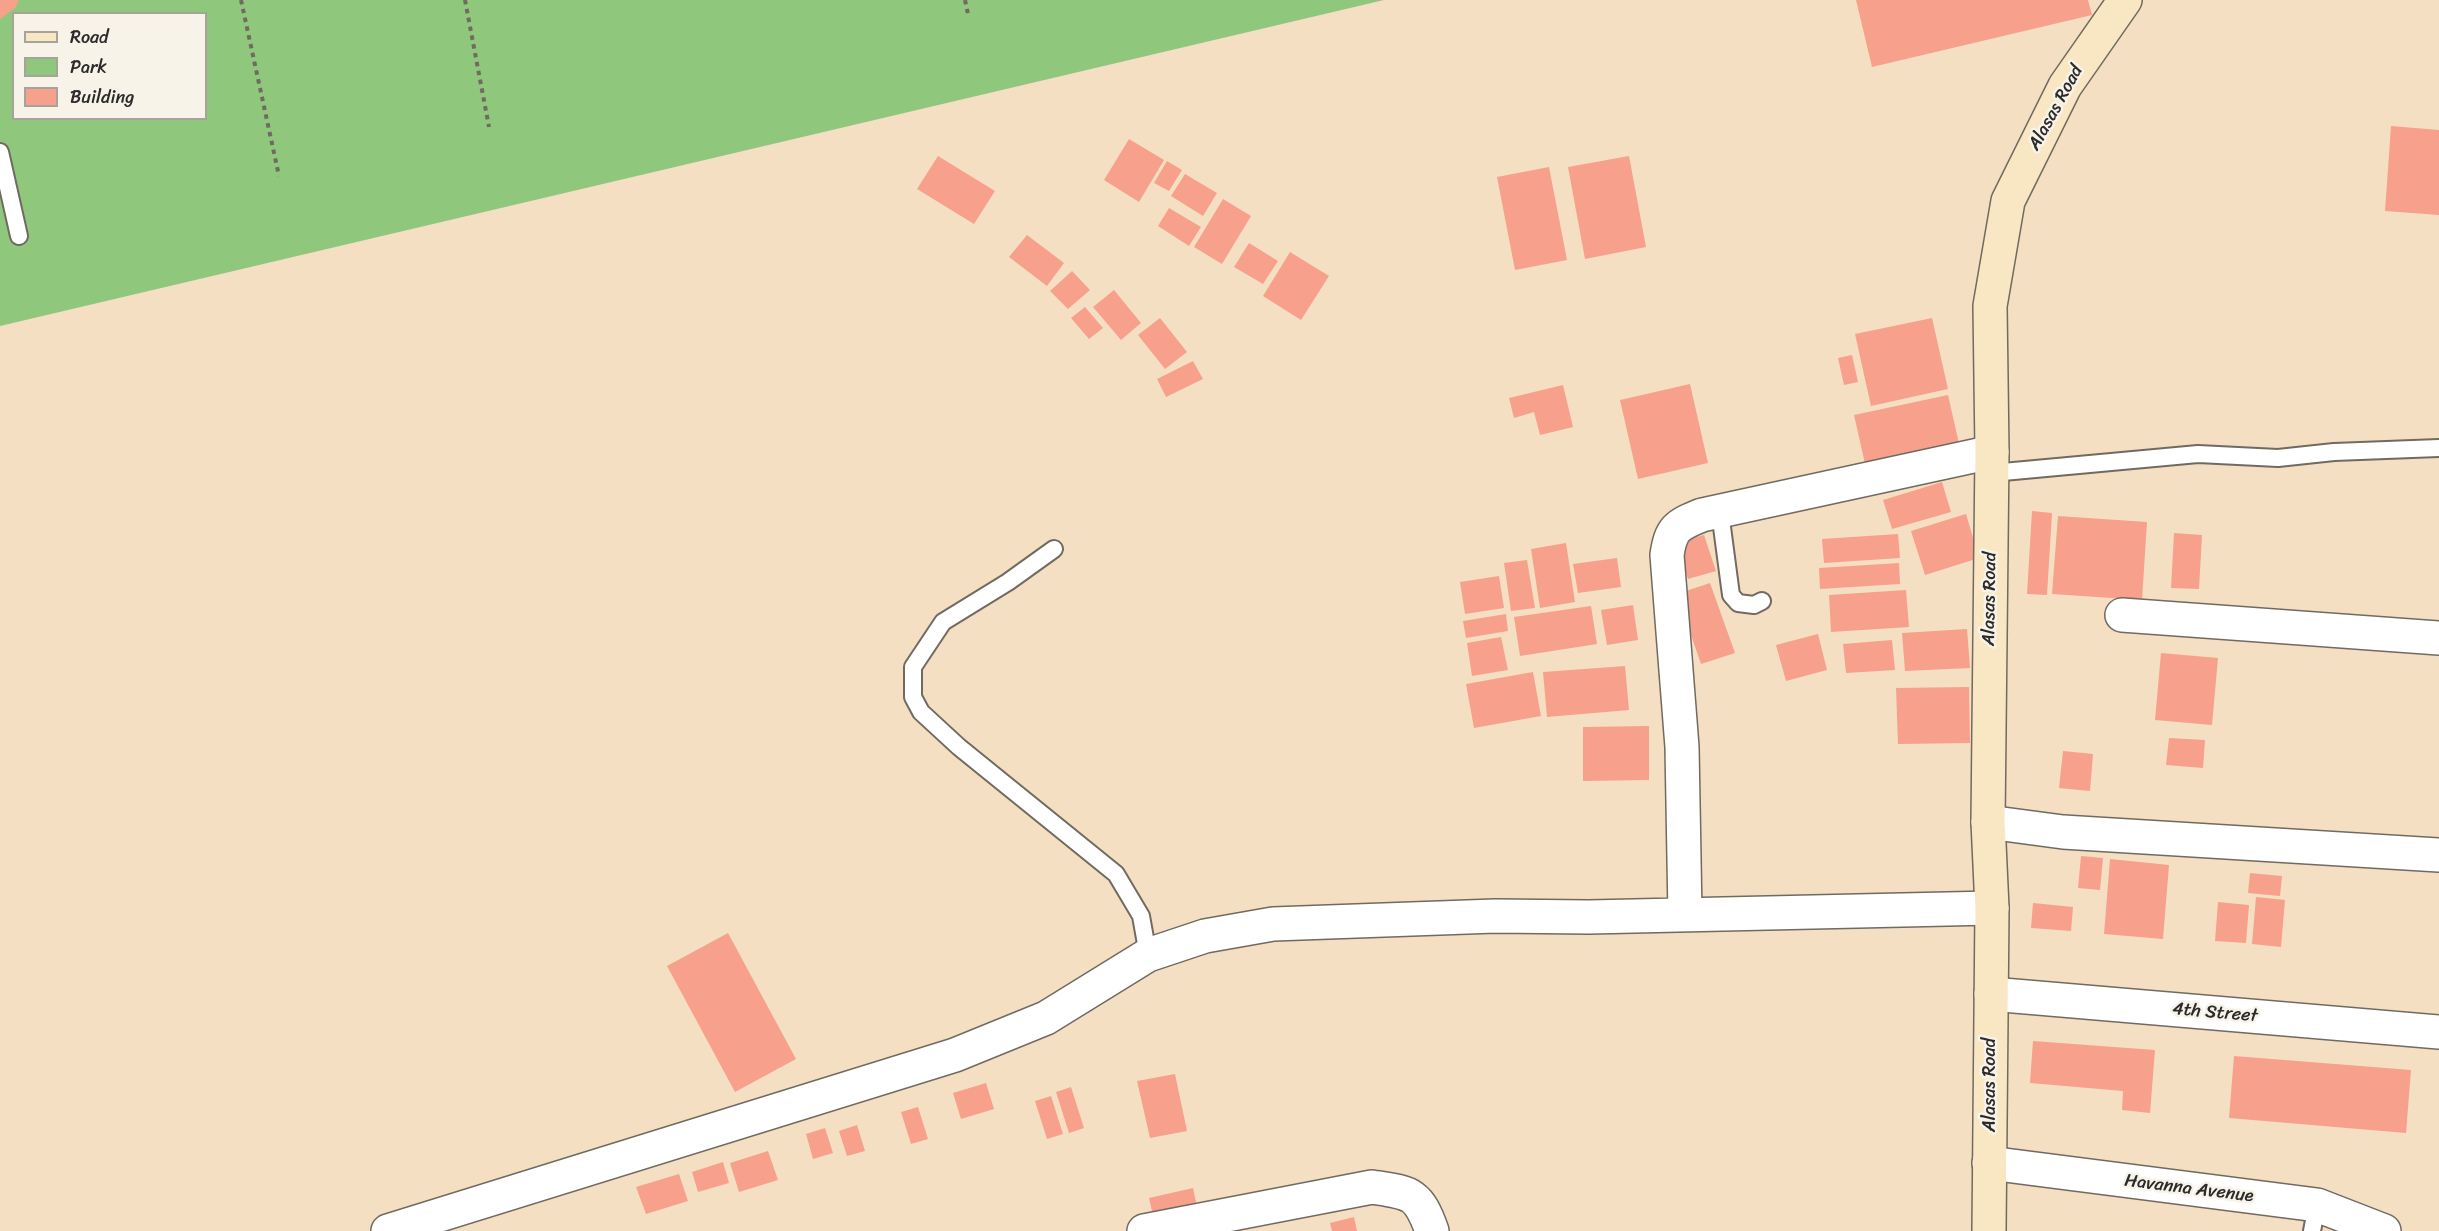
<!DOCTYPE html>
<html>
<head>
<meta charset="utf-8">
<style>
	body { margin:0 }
	#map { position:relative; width:2439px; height:1231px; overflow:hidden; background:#f4dfc2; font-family:Sriracha,sans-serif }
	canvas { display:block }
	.legend { position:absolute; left:12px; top:12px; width:195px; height:108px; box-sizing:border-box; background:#f7f3e8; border:2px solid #a5a39c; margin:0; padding:8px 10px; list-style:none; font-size:18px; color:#2b2b2b }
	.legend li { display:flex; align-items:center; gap:12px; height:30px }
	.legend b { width:30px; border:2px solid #a5a39c }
</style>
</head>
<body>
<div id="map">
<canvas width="2439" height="1231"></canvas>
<ul class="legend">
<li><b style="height:8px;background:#f9e7c3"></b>Road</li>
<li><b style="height:16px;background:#8fc87c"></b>Park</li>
<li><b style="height:16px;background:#f7a08c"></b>Building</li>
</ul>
</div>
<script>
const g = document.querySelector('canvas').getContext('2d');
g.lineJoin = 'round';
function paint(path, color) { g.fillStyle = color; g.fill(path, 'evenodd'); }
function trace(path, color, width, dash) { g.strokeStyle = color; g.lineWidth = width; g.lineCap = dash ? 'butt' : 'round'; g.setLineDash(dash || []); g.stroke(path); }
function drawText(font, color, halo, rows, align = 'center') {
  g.font = font + ' Sriracha,sans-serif'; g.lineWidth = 5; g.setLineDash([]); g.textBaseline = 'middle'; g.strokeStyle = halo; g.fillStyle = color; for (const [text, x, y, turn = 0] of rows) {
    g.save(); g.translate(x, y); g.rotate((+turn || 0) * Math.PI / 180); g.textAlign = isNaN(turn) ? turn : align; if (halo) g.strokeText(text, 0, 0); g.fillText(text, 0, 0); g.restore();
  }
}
const green = new Path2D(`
	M0,0H1384L0,326ZM14,14H206V118H14Z`);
const building = new Path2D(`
	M0,0H19L15,8L0,19Z
	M1856,0H2088L2092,15L1872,67Z
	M2391,126L2439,130V215L2385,211Z
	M1129,139L1164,160L1139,202L1104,180Z
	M938,156L995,191L974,224L917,189Z
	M1629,156L1646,247L1585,259L1568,167Z
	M1167,161L1182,170L1169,191L1154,183Z
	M1549,167L1567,260L1515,270L1497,177Z
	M1185,174L1217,193L1203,216L1171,196Z
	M1223,199L1251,216L1222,264L1194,247Z
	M1169,208L1201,227L1189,246L1158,226Z
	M1027,235L1064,263L1047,286L1009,257Z
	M1249,243L1278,261L1263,284L1234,267Z
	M1290,252L1329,276L1301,320L1263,296Z
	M1072,271L1090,290L1068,309L1050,291Z
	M1114,290L1141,323L1121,340L1093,307Z
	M1085,307L1103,328L1089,339L1071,318Z
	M1160,318L1187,352L1165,369L1138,335Z
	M1932,318L1948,389L1871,406L1855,334Z
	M1852,355L1858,382L1844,385L1838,358Z
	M1193,361L1203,379L1166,397L1157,379Z
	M1690,384L1708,463L1638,479L1620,400Z
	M1563,385L1573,427L1540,435L1534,412L1514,418L1509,398Z
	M1948,395L1960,448L1866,468L1854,415Z
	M1942,482L1951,512L1892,529L1883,500Z
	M2032,511L2052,513L2047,595L2027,594Z
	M1966,514L1979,558L1925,575L1911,531Z
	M2058,516L2147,522L2142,600L2052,594Z
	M2174,533L2202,535L2199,589L2171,588Z
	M1898,534L1900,558L1824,563L1822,539Z
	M1704,535L1716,571L1688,579L1676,543Z
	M1566,543L1575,602L1540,608L1531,549Z
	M1617,558L1621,587L1578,593L1573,564Z
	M1527,560L1535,608L1511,611L1504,563Z
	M1899,563L1900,584L1820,589L1819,568Z
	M1499,576L1504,608L1465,614L1460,582Z
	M1710,583L1735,653L1701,664L1677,594Z
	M1906,590L1909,627L1831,632L1829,595Z
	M1633,605L1638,640L1607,645L1601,610Z
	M1591,606L1597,644L1520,656L1514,617Z
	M1506,614L1508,631L1466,638L1463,621Z
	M1967,629L1970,668L1905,671L1902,633Z
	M1818,634L1827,670L1786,681L1776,645Z
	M1501,637L1508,670L1472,676L1467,643Z
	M1892,640L1895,670L1846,673L1843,644Z
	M2161,653L2218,658L2212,725L2155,720Z
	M1625,666L1629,710L1547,717L1543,672Z
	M1533,672L1541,716L1474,728L1466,684Z
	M1969,687L1970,743L1898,744L1896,688Z
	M1649,726V780L1583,781V727Z
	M2169,738L2205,740L2203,768L2166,765Z
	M2063,751L2093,754L2090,791L2059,788Z
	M2081,856L2103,858L2100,890L2078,888Z
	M2110,859L2169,865L2163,939L2104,934Z
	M2250,873L2282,876L2280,896L2248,893Z
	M2256,897L2285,900L2281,947L2252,944Z
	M2218,902L2249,905L2246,943L2215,941Z
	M2033,903L2073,907L2071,931L2031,928Z
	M728,933L796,1059L735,1092L667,966Z
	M2033,1041L2155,1050L2150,1113L2122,1110L2123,1091L2030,1083Z
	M2234,1056L2411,1070L2406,1133L2229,1118Z
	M1175,1074L1187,1131L1150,1138L1137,1081Z
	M986,1083L994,1109L961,1119L953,1093Z
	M1071,1087L1084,1128L1069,1133L1056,1092Z
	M1051,1096L1063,1134L1047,1139L1035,1101Z
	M918,1107L928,1139L911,1144L901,1112Z
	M857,1125L865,1151L847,1156L839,1131Z
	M825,1128L833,1153L813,1159L806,1134Z
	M768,1151L778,1180L739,1192L730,1163Z
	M723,1162L729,1183L698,1192L692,1172Z
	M679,1174L688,1201L646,1214L636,1187Z
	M1193,1188L1197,1207L1153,1216L1149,1198Z
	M1354,1217L1357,1231H1332L1330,1223Z`);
const path = new Path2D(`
	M241,0L279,176
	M465,0L489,127
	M965,0L968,14`);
const lane = new Path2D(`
	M0,152L19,236
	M1992,473L2198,454L2278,458L2334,452L2439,448
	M1720,512L1731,595L1738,603L1754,605L1762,601
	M1054,549L1008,582L943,622L913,667V697L921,712L959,747L1116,874L1141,916L1148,955
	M2312,1231L2317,1205`);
const street = new Path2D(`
	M2122,615L2439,638
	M1988,822L2063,832L2439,855
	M1685,915L1682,747L1667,555C1671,528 1677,525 1702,515L1992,452
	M1991,994L2439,1032
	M1989,1163L2317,1205L2384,1231
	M388,1231L955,1055L1046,1018L1148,955L1205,936L1273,924L1495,916L1589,917L1992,908
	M1144,1231L1372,1187C1411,1193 1418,1192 1432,1231`);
const secondary = new Path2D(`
	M1989,1231L1992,908L1988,822L1992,452L1990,306L2008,201L2065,86L2125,0`);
const streetNames = [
	["Alasas Road",2056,108,-61],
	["Alasas Road",1990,599,-89],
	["4th Street",2215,1013,5],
	["Alasas Road",1990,1085,-90],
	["Havanna Avenue",2189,1189,7]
];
paint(green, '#8fc87c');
paint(building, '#f7a08c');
trace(lane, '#716a60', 20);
trace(street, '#716a60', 36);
trace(secondary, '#716a60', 36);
trace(path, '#716a60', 4, [4.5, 4.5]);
trace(lane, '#fff', 16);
trace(street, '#fff', 33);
trace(secondary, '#f9e7c3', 33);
drawText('18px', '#2b2b2b', '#f7f3e8', streetNames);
</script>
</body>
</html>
